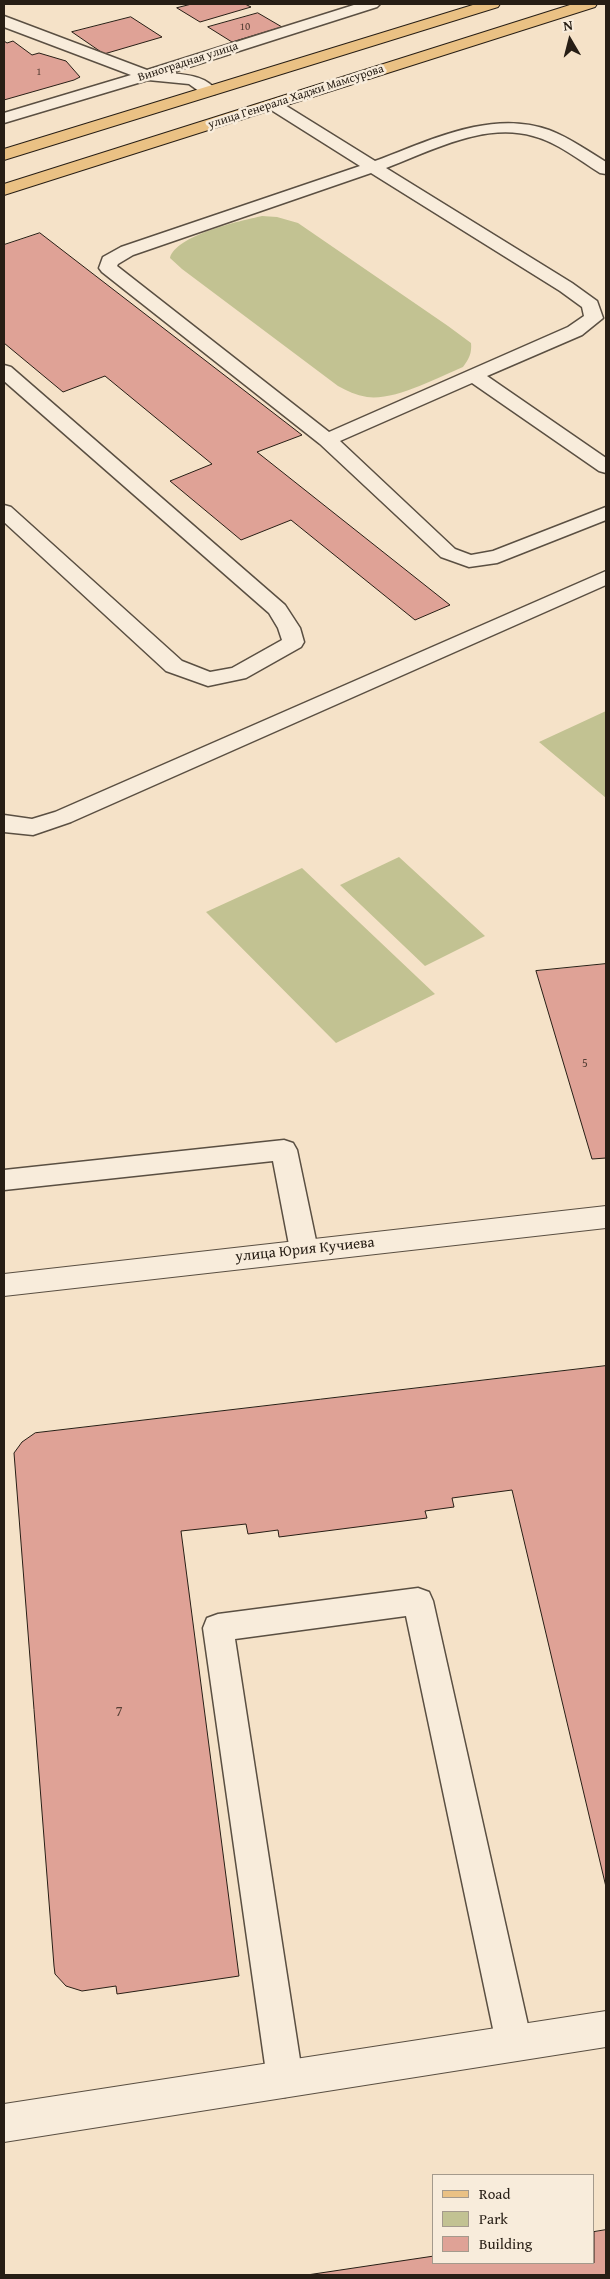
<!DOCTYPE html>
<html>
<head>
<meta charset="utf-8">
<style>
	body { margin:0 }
	#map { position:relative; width:610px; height:2279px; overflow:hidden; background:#f5e2c8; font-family:"Gentium Book Plus",serif }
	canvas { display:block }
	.frame { position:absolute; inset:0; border:5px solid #271e15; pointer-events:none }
	.legend { position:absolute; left:432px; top:2174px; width:162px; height:90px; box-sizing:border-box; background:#f8ecdb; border:1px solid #a49a8c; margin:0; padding:6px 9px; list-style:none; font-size:15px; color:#271e15 }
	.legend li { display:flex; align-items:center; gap:10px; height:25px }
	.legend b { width:25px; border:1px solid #a49a8c }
	.north { position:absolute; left:545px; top:15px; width:50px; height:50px; -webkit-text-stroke:4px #f8ecdb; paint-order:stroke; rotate:352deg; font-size:14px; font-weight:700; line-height:20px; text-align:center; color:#271e15 }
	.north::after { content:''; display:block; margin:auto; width:18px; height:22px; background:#271e15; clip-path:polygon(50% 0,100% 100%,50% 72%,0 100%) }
</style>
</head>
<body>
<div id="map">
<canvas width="610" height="2279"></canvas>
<div class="frame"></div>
<ul class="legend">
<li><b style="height:6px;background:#eac184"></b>Road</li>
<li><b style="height:14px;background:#c2c292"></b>Park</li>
<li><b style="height:14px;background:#dfa296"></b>Building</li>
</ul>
<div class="north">N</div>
</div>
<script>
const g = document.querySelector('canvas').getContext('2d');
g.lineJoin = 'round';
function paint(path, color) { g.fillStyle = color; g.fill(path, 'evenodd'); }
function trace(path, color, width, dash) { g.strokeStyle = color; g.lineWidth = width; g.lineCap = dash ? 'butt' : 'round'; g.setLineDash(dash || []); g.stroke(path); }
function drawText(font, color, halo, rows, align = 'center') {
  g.font = font + ' "Gentium Book Plus",serif'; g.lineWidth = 5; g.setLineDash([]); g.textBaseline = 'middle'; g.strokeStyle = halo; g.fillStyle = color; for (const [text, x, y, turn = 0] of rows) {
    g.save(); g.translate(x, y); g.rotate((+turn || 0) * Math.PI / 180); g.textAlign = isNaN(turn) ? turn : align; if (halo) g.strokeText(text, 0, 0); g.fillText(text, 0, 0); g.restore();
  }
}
const green = new Path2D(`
	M262,216L277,217L298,223L448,326L471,343C472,353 469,359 463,367C437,378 394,401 367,397C356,395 347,391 338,386L182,269L170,258C176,235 240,221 262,216Z
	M606,711V798L539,742Z
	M399,857L485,936L425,966L340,885Z
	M302,868L435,994L336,1043L206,912Z`);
const building = new Path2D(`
	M192,4H245L251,7L200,22L177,8Z
	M258,13L282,27L232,42L208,27Z
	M131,17L162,37L104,54L72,32Z
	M4,41L7,43L13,41L32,55L39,53L66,61L80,77L74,80L4,100Z
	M40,233L302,435L257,452L450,605L415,620L291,520L241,540L170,481L212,464L105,376L63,392L4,343V245Z
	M606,964V1158L592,1159L536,971Z
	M606,1366V1887L512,1490L452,1498L454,1507L425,1511L427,1518L279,1537L278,1530L248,1534L246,1524L181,1531L239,1976L117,1994L116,1986L82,1991L66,1986L55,1974L54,1966L14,1453L22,1442L35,1433Z
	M606,2230V2275H307L434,2256V2263H594V2232Z`);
const lane = new Path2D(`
	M357,4H380L377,7L170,73C188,75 206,76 217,91L215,94H203L189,84L148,80L4,123V113L131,75L4,27V16L147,70Z
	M274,100L280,102L375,161C429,141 491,109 549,130C570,138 588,151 606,162V174L600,173C579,160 557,142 533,136C484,122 431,151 386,168L572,283L597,301L603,318L582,335L487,376L606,458V473L599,471L472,383L340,441L455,549L471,555L493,551L606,507V520L497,563L469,567L441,557L320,444L102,272L99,268L103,257L121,247L360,166L268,108L266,105L268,102ZM371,173L560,291L582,307L584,316L568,327L329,432L117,266L118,264L133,255Z
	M4,365L11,367L285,605L300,628L304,642L301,647L246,678L208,686L166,671L4,522V505L11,507L182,661L210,672L232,668L282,640L278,628L269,613L4,381Z
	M606,571V585L71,822L33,835L4,832V815L32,819L55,812Z
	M284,1140L293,1143L297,1150L318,1250L314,1257L304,1261L294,1257L290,1250L273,1161L4,1190V1170Z
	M418,1588L429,1592L433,1601L532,2043L526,2055L514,2060L502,2055L496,2043L406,1616L235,1639L303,2079L298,2092L285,2097L272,2092L267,2079L203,1628L207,1618L218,1614Z`);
const street = new Path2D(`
	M606,1206V1228L4,1296V1274Z
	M606,2011V2047L4,2142V2104Z`);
const primary = new Path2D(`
	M476,4H500L498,7L4,160V149Z
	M573,4H597L595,7L4,195V184Z`);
const farNumbernames = [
	["10",245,27],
	["1",39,72]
];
const farStreetnames = [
	["Виноградная улица",188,62,-18],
	["улица Генерала Хаджи Мамсурова",296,97,-18]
];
const numberNames = [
	["5",585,1064]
];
const streetNames = [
	["улица Юрия Кучиева",305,1250,-6]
];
const nearNumbernames = [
	["7",119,1712]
];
paint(green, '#c2c292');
paint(building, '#dfa296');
trace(building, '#271e15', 1);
trace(lane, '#5a4f42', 3);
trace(street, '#5a4f42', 2);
trace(primary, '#271e15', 2);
paint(lane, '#f8ecdb');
paint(street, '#f8ecdb');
paint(primary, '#eac184');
drawText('11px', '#553f35', null, farNumbernames);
drawText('12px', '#271e15', '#f8ecdb', farStreetnames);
drawText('12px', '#553f35', null, numberNames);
drawText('15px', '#271e15', '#f8ecdb', streetNames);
drawText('15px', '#553f35', null, nearNumbernames);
</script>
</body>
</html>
